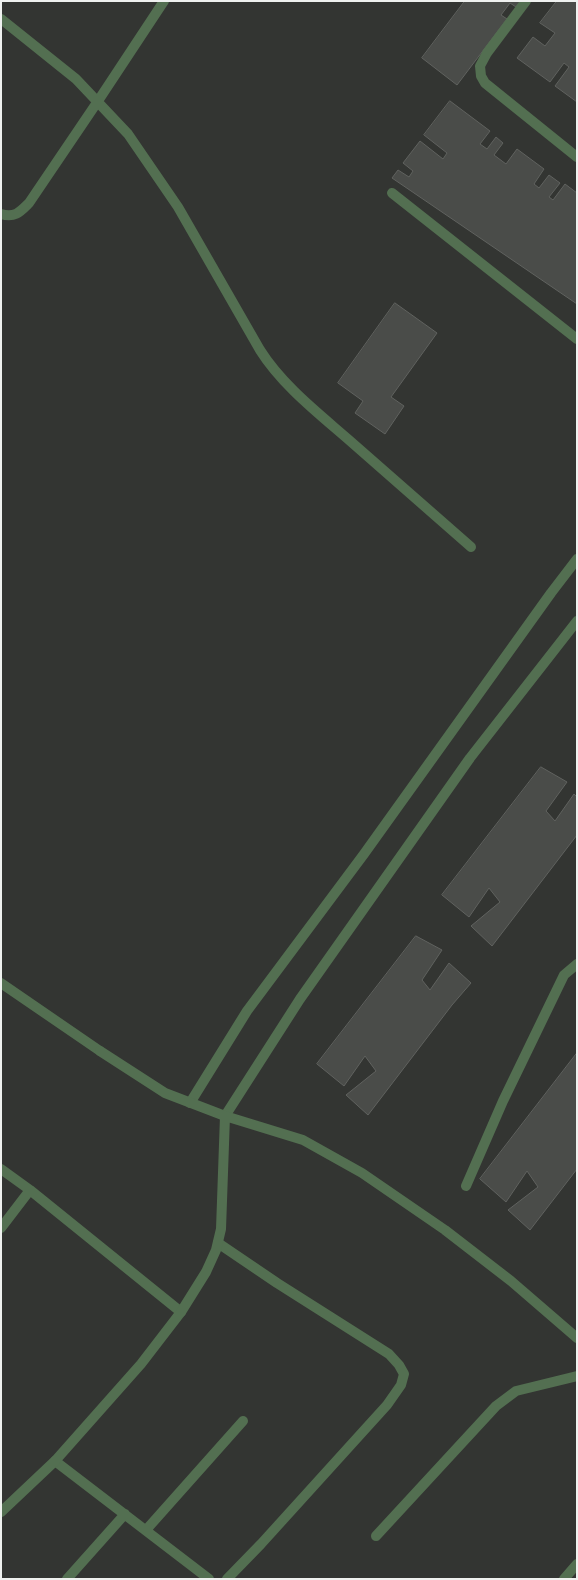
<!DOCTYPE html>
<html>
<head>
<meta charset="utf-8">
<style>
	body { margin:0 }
	#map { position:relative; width:578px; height:1580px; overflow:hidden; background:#333532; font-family:Rubik,sans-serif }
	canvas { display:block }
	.frame { position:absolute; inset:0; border:2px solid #eff1ef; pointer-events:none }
</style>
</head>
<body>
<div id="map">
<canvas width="578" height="1580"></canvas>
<div class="frame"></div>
</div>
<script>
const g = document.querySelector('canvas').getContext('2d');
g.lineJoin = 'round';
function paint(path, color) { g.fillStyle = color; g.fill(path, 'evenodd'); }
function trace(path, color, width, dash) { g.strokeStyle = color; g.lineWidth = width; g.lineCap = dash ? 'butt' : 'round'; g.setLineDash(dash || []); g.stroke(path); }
const building = new Path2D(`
	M465,1H521L516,7L510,3L501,15L507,19L457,85L422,58Z
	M557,1H577V102L555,86L569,67L564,63L550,82L517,58L533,37L545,46L555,33L540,23Z
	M450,101L490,131L480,144L487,149L496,137L503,143L494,155L506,164L517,149L544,169L534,184L539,188L549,175L560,183L549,197L553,200L565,184L577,193V304L392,178L398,170L409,177L413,171L403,163L420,141L443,159L447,153L424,135Z
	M395,303L437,333L391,397L404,406L385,434L355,413L363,401L338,383Z
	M541,767L567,782L546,811L555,821L574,794L577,797V835L492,946L471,926L500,902L489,888L469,917L442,895Z
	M416,936L442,950L422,980L430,990L449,963L471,983L452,1005L368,1115L346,1095L376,1071L365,1056L344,1086L317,1064Z
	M577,1053V1169L530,1230L508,1210L538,1187L527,1171L506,1202L480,1179Z`);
const minor = new Path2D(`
	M526,1L487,53L480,66L481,76L485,83L577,157
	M1,19L76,79L128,134L178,207L260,350C282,385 318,413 349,440C390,476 430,511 471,547
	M392,193L577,339
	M1,214C15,218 20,212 29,203L98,101L164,1
	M1,983L100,1051
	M190,1103L247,1011L364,854L551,593L577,559
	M225,1116L300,999L470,758L577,621
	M1,1169L30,1190L181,1312
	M466,1186L503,1101L564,975L577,964
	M1,1228L30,1190
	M218,1243L277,1283L389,1354L399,1365L404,1374L401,1385L387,1405L261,1544L227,1579
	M55,1461L209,1579
	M146,1530L243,1421
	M376,1536L496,1406L516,1391L577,1376
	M67,1579L125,1514
	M564,1579L577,1564`);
const tertiary = new Path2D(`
	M100,1051L165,1093L225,1116L303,1140L362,1173L445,1230L511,1281L577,1338
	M1,1512L55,1461L141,1364L181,1312L206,1272L216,1250L221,1229L225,1116`);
paint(building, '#4a4c49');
trace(building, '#60625f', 1);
trace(minor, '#536f51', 10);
trace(tertiary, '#536f51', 10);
</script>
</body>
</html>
